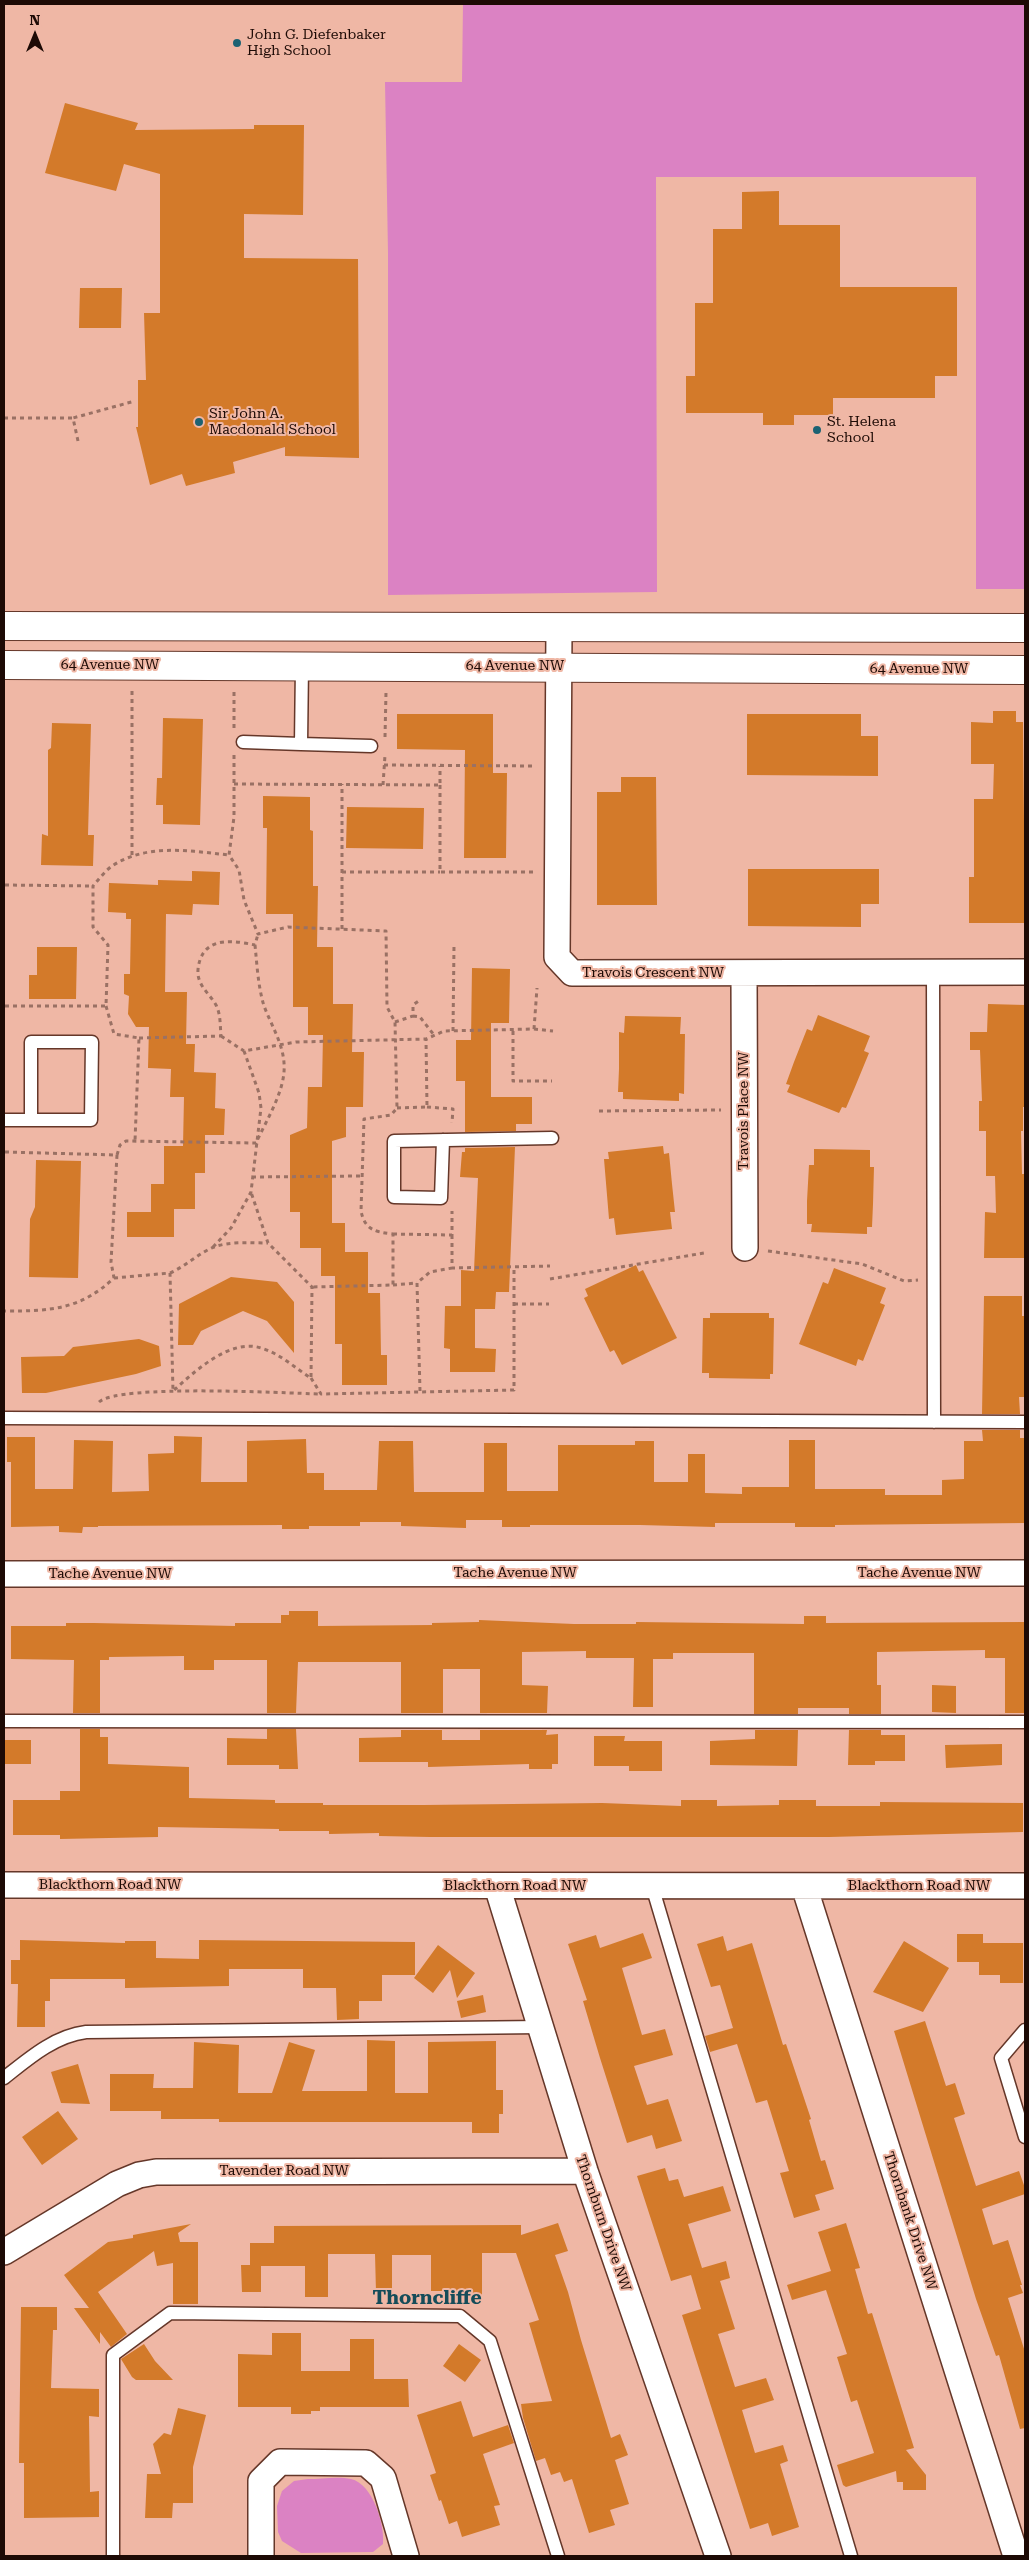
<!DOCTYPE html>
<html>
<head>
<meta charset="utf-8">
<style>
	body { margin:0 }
	#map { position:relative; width:1029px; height:2560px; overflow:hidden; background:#efb7a5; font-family:"Roboto Serif",serif }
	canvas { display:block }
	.frame { position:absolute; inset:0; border:5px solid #1d0a05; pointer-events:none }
	.north { position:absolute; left:10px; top:10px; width:50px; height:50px; -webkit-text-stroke:4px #efb7a5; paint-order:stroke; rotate:0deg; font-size:14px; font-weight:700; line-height:20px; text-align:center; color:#1d0a05 }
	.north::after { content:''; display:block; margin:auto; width:18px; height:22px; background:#1d0a05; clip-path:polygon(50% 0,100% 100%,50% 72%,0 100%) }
</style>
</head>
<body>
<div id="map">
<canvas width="1029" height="2560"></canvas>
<div class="frame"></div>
<div class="north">N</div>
</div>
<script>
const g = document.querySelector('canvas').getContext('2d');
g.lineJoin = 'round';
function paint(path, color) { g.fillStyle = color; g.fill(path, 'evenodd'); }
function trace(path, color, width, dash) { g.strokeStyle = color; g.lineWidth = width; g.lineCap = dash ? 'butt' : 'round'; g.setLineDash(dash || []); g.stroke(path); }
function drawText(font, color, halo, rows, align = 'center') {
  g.font = font + ' "Roboto Serif",serif'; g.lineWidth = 4; g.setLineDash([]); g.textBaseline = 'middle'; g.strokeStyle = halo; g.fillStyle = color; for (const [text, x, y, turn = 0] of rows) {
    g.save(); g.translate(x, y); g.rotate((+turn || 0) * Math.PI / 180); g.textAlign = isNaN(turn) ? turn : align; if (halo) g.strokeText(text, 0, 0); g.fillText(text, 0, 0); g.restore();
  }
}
const green = new Path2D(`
	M463,4H1025V589H976V177H656L657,592L388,595V253L385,82H462Z
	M308,2479C321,2479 338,2476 351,2479C373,2484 385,2525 383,2544L373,2552L301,2553L282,2541L278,2532L277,2506L282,2491L294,2481Z`);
const building = new Path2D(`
	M65,103L138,123L135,130L254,129V125H304L303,215L244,214V258L358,259L359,458L285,456V447L233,462L235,473L186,486L182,474L150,485L136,427H138V380H146L144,313H160V174L124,164L116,191L45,173Z
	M779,191V225H840V287H957V376H935V398H833V415H794V425H763V413H686V376H695V303H713V229H742V192Z
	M80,288H122L121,328H79Z
	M993,711H1016V722H1023L1025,923H969V877H974V799H993L994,764H971V722L993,723Z
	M397,714H493V773H507L506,858H464L465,750L397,749Z
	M747,714H861V736H878V776L747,775Z
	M163,718L203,719L200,825L163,824V805H156L157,778H162Z
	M52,723L91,724L88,835H94L93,866L41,865L42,834L48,836V750L51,748Z
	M621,777H656L657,905H597V792H621Z
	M263,796L310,797V830L313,831V886H318L317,947H333V1004H353L352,1052H364L363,1107H346V1137L332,1141V1223H345V1252H368V1293H380L381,1355H387V1385H342V1344H335V1276H321V1248H300V1212H290V1135L307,1128L308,1087H322L323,1035H308V1007H293V914H266L267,828H263Z
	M347,807L424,808L423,849L346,848Z
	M748,869H879V904H861V927L748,926Z
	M192,871L220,872L219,905L193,904L192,915L166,914L165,992H187L186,1044H195L194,1072L216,1073L215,1108L225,1109L224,1135H205V1173H195V1209H174V1237H127V1212H151V1184H164V1146H183L184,1097H170L171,1069L148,1068L149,1027H136L128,1014L129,996L124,994V974H130L131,919H126V913L108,912L109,883L158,885V880L192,881Z
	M37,947H77L76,999H29V975H37Z
	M472,968L510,969L509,1023H491V1097H532V1124H516V1131L465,1132V1081H456V1040H471Z
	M988,1004L1025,1005V1107H1023V1131H1021L1022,1174H1025V1258H984L985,1212L996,1213L995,1176H986V1131H979V1101H982L980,1050H970V1032H987Z
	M818,1015L870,1036L864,1051L869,1053L855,1087L846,1108L842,1107L839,1113L787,1092L790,1085L786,1084L794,1062L807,1029L812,1031Z
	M625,1016L681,1017L680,1034H685L684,1094L679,1093V1101L623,1099V1092H618L619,1069V1032L624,1033Z
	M663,1146L664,1154L669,1153L672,1184L675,1212H670L672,1229L616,1235L614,1218L609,1219L604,1159H609L608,1152Z
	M515,1147L509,1292H496L495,1309H475V1348L496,1349L495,1372H450V1349L444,1348L445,1306H461V1270L474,1271L478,1178L460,1177L462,1152H465V1148Z
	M814,1149L870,1150V1167H874L873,1204L872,1227H867V1234L811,1232L812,1224H807V1201L809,1165H814Z
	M36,1160L81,1161L78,1278L29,1277L30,1219L35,1207Z
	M636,1265L639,1272L643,1270L677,1338L622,1365L614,1350L610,1352L594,1319L584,1298L588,1296L585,1289Z
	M834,1268L886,1288L880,1303L885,1305L863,1361L858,1359L856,1366L799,1344L823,1282L828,1284Z
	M231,1277L277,1282L294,1302V1353L267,1321L243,1311L201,1331L193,1345H178L179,1304Z
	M984,1296H1022V1316H1025V1397H1019L1020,1414H982Z
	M710,1313H769V1318H774L773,1374H770V1379L709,1378V1373H702L703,1318H710Z
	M139,1339L159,1346L161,1366L136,1374L46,1393H22L21,1357L64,1356L73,1347Z
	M982,1430H1020V1438H1025V1523L835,1525V1527H795V1523H715V1527L640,1525H530V1527H502V1520H466V1528L401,1526V1522H360V1526H309V1529H282V1525L98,1526V1527H83L82,1533L59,1532V1526L11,1527V1462H7V1437H35V1489H73L74,1440L113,1441L112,1492L149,1491L148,1454L174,1453V1436L202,1437L201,1482H247V1441L306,1439L307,1473H324V1490H377L379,1441H413L414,1492H484V1443H507V1491H558V1445H635V1441H654V1482H688V1454H705V1493L742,1494V1487H789V1440H815V1489H885V1495H942V1480L964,1479V1441H983Z
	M289,1611H318V1626L432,1625V1623L479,1622V1620L574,1624H636V1622L804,1624V1616H826V1623L1025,1622V1713H1005V1658H985V1650L877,1652V1685H881V1714H849V1708H798V1714H754V1653H673V1659H653V1707H633L634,1658H586V1651L522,1652V1685L548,1686L547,1713H480V1669H443V1713H401V1662H298L296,1713H267V1660H214V1670H184V1656L109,1657V1660H100V1713H73L74,1660L11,1659V1626H66V1623H94L235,1626V1623H281V1615H289Z
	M932,1685L956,1686V1713L932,1712Z
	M80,1729H100V1737H108V1764L189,1767V1798L275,1800V1803H323V1805H424L602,1803L681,1806V1800H717V1806L779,1805V1800H816V1806H880V1802L1023,1803V1832L829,1837H430L379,1836V1833L329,1834V1831H279V1829L158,1827V1837L60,1839V1835H13V1800H60V1791H80Z
	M267,1729H296L298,1769H279V1765H227V1738L267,1739Z
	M401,1730H442V1740H480V1730H547L546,1735L558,1734V1764H552V1769H529V1764L428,1767V1762H359V1738L401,1737Z
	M755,1730H798L797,1766L710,1765V1741L755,1739Z
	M849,1730H881V1735H905V1761H875V1765H848Z
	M594,1736H625L624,1741H662V1771H629V1766H594Z
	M5,1740H31V1764H5Z
	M1002,1744V1765L946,1768L945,1745Z
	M643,1933L652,1958L622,1968L642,2035L665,2029L673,2055L634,2066L647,2105L668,2099L682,2141L656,2149L652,2135L627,2143L600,2058L583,2001L587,2000L568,1944L596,1935L600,1948Z
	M957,1934H983V1943H1023V1983H1000V1975H979V1962H957Z
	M723,1936L727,1951L752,1943L783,2045L786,2044L811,2119L809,2120L821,2161L825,2160L834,2189L815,2195L820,2210L794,2218L780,2173L789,2171L767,2100L756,2103L737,2044L710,2052L705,2036L733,2028L720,1985L711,1987L697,1944Z
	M20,1940L125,1943V1941H156V1958L199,1959V1940L415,1942V1975H382V2001H359V2019L337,2020L336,1988H303V1969H229V1986L125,1988V1979H50V2001H45V2027H17L18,1984H11V1960H20Z
	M904,1941L949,1968L923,2012L873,1992Z
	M438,1945L475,1973L457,1998L450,1970L433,1993L414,1978Z
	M483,1995L486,2012L461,2018L457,2001Z
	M925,2021L946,2086L955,2083L965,2114L954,2118L976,2186L1019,2171L1025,2188V2194L982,2209L993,2245L1008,2240L1022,2285H1020L1023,2293L1008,2298L1025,2352V2428L1020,2429L999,2355L996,2356L976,2299L894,2031Z
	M367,2040L395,2041V2093H428V2042L496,2041V2090H503V2114H499V2133H472V2122H219V2119H161V2111H110V2074H154L153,2088H193L194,2042L239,2045L238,2093H272L289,2042L315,2050L302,2091H367Z
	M78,2064L90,2104L61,2103L51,2072Z
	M58,2111L78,2139L42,2165L22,2137Z
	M665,2168L669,2181L678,2179L684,2197L723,2186L731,2211L688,2224L702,2268L726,2261L730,2278L720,2281L735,2329L718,2334L735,2387L766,2378L774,2400L742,2410L755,2453L783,2445L788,2461L780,2464L799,2527L772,2536L768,2523L750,2529L682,2315L701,2309L691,2275L671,2281L637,2176Z
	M558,2223L568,2251L555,2255L568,2292L581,2340L611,2438L620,2434L628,2455L615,2460L629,2504L610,2510L615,2525L589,2533L572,2479L564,2482L560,2472L551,2475L545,2458L536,2461L523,2418L521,2404L552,2401L529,2323L539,2320L516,2253H482V2297H459V2291H431V2255H392V2292H376L375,2254H328V2297H305V2266H261V2292H242L241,2265H250V2243H274V2226L521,2225V2235Z
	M846,2223L860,2268L855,2269L868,2314L872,2313L914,2448L906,2450L926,2475V2490H903V2482H897L896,2471L846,2487L843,2485L837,2465L874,2453L857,2400L851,2402L837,2357L847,2354L826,2290L792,2300L787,2285L831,2271L818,2232Z
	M191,2224L178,2233L180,2242H198V2304H173V2263L157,2266L154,2251L98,2292L127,2334L111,2347L100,2332V2344L74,2308H89L64,2275L108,2242L133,2238V2235Z
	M21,2307H57V2330H53L51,2388L99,2389V2417L89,2416L90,2492L99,2491V2517L24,2518V2463H19Z
	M272,2333H301V2371H350V2339H374V2379H408L409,2407H320V2411H311V2414H291V2407H238V2354L272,2355Z
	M144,2344L155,2361L173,2380H136L132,2377L121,2359Z
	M459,2344L481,2360L465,2382L443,2366Z
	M461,2401L473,2437L508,2425L514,2443L483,2454L500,2505L494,2506L500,2525L462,2537L457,2521L449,2524L441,2500L439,2501L430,2475L436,2473L417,2415Z
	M178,2408L206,2415L193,2467V2503H173L172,2518H145L147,2474H161L153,2444L164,2433L171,2435Z`);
const path = new Path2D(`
	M4,418H73
	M78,441L73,418L135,401
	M132,691V855
	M234,692V728
	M385,737L386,692
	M234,755V817L229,855L239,870L244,900L258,934L288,927L386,931L387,1007L395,1022L397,1108L391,1115L364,1119L361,1211C365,1230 375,1232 393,1234V1285L312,1287
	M384,765L536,766
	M234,784L440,785V766
	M383,785L385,755
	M440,785V872H536
	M342,872H440
	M5,885L93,886
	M342,929V784
	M5,1006H106L108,945L93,927V886C99,879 105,871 112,866C147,843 190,851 229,855
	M106,1006L114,1034L139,1038L135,1141
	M413,1016L420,1017L434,1035
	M395,1022L413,1016V1005L420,1000
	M534,1029L553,1031
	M453,1031L454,945
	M513,1031V1081H552
	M221,1036L244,1051
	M139,1038L221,1036C220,1026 221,1015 216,1005C211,996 202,989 199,979C197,973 198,966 200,960C208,936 236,941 255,945L258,934
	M427,1107L453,1109L452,1123
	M397,1108L427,1107L426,1039
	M599,1111L721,1110
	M5,1152L117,1155L111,1262L114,1278C80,1310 50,1311 5,1311
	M117,1155L120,1145L126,1141L256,1143C266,1121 282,1096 284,1072C286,1048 272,1027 264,1006C258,986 257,965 255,945
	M252,1177L361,1176
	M393,1234L452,1235V1211
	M452,1235V1268L550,1266
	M213,1247L231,1228L251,1192L261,1108L259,1093L244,1051L296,1042L426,1039L444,1031L534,1029L537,988
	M768,1251L862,1264L904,1281L918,1280
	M170,1273C186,1266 199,1253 214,1247C230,1241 251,1243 268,1243
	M114,1278L170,1273L173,1391C194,1372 230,1338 261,1348C279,1353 295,1368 311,1378L312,1287L268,1243L251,1192
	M550,1279L704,1253
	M393,1285L417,1283
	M514,1304H549
	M311,1378L321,1394L514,1390V1267
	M420,1391L417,1283L430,1272L452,1268
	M99,1402C119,1384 284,1393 320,1394`);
const service = new Path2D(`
	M302,665L301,744L371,746
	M243,742L301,744
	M933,973L934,1422
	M4,1120H91L92,1042H31V1120
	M443,1140L441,1198L394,1197V1141L552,1138
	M4,1418L1025,1422
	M4,1721L1025,1722
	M652,1886L851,2556
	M1025,2030L1001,2058L1025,2137
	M4,2078C28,2059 54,2036 86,2032L541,2027
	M113,2556V2355L170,2313L460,2316L490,2341L558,2556`);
const minor = new Path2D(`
	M559,627L557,957L572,973L1025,972
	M744,974L745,1248
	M4,1574L1025,1573
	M4,1885L1025,1886
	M497,1886L585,2171L718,2556
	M804,1886L1016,2556
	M4,2252L117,2184L139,2175L156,2172L585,2171
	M261,2556V2481L280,2462L366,2463L383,2478L406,2556`);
const secondary = new Path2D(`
	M4,626L1025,628
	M4,665L1025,670`);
const markers = [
	[237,43,5,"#1c6273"],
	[199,422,5,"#1c6273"],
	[817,430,5,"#1c6273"]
];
const poiNames = [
	["John G. Diefenbaker",247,35],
	["High School",247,51],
	["Sir John A.",209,414],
	["Macdonald School",209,430],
	["St. Helena",827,422],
	["School",827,438]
];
const streetNames = [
	["64 Avenue NW",110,665],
	["64 Avenue NW",515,666],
	["64 Avenue NW",919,669],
	["Travois Crescent NW",653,973],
	["Travois Place NW",744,1111,-90],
	["Tache Avenue NW",515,1573],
	["Tache Avenue NW",919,1573],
	["Tache Avenue NW",110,1574],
	["Blackthorn Road NW",110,1885],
	["Blackthorn Road NW",515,1886],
	["Blackthorn Road NW",919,1886],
	["Tavender Road NW",284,2171],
	["Thornbank Drive NW",910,2221,72],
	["Thornburn Drive NW",603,2223,71]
];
const districtNames = [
	["Thorncliffe",427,2298]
];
paint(green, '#db82c3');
paint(building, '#d37a2a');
trace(service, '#653729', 15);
trace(minor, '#653729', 28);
trace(secondary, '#653729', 30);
trace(path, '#9a7164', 3, [4, 4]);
trace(service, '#fff', 12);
trace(minor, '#fff', 25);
trace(secondary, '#fff', 28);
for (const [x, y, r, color] of markers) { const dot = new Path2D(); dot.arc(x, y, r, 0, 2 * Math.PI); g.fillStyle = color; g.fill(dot); trace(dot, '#efb7a5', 2); }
drawText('14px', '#1d0a05', '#efb7a5', poiNames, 'left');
drawText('14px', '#1d0a05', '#efb7a5', streetNames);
drawText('bold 19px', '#144c59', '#efb7a5', districtNames);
</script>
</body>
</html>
